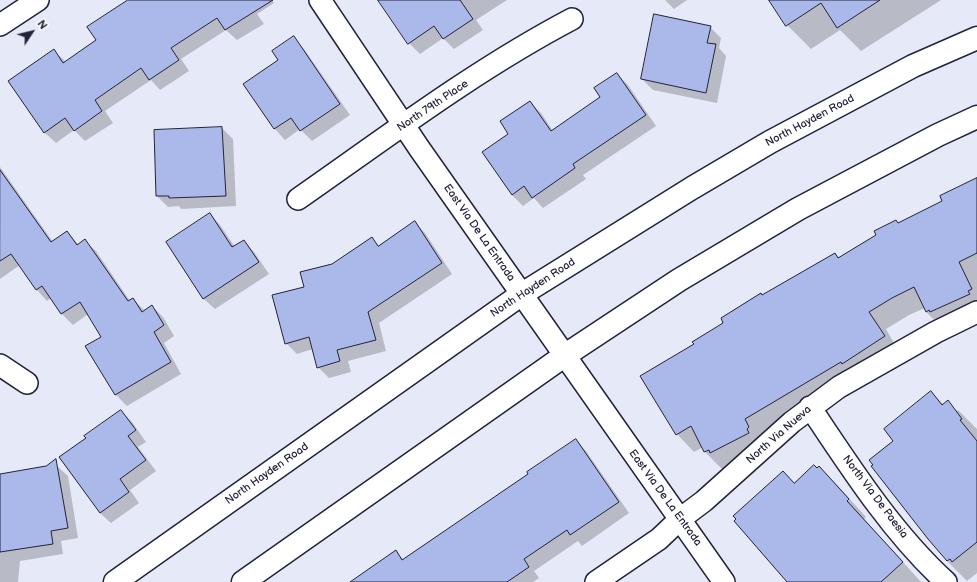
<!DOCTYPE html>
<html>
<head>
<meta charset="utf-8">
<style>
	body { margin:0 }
	#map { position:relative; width:977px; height:582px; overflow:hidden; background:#e6eaf8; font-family:"Balsamiq Sans",sans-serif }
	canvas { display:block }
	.north { position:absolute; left:12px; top:12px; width:40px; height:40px; -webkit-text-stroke:3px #fff; paint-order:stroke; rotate:55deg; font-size:11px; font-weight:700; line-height:16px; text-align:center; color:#22223b }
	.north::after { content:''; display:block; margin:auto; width:14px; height:18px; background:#22223b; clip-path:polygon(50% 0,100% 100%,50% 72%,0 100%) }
</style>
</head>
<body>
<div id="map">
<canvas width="977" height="582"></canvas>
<div class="north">N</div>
</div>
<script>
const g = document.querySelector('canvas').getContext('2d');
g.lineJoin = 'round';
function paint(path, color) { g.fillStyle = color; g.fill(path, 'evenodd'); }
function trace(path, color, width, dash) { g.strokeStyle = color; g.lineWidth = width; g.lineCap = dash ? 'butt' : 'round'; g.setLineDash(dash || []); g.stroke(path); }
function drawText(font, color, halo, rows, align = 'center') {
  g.font = font + ' "Balsamiq Sans",sans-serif'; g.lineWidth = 3.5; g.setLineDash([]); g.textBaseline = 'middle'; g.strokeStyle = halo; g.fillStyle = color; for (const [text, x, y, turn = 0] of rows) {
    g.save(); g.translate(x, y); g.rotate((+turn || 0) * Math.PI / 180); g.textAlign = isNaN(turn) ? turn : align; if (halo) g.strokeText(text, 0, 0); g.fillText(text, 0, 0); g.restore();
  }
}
const shadow = new Path2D(`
	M148,0H272L274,3L257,14L264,24L237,40L226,30L181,59L189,71L160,90L151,80L105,111L113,123L85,141L74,130L56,143L45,133L10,81L54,51L66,62L97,40Z
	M382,0H507L476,20L483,30L454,49L443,38L420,54L409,43Z
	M665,0H687L674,9Z
	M780,0H941L861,51L840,30L811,49L787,25Z
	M710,27L721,38L719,48L726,56L717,103L653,90L642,79Z
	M294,38L304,49L350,115L312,141L300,129L285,140L275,129L244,85L279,60Z
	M617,74L628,85L656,126L583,175L586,179L543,208L534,198L523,206L512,195L510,134L530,102L541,113L553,131L602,98Z
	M222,128L233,139L236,206L181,209L179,206L168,207L157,196L155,131Z
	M0,167L53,242L67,232L79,245L85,241L96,251L130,301L133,299L145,311L152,306L163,317L174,336L164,343L181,374L127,406L116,395L87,346L102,337L88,314L73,325L62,314L51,298L47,301L37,290L20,265L0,279Z
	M975,179L977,181V316L944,329L926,312L925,308L909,315L886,329L900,354L722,469L705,452L703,447L694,452L677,434L642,376L695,344L763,296L835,254L839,258L898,224L943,202L941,196Z
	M210,214L220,225L235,247L244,241L254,252L269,274L215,309L204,299L167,242Z
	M414,222L425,233L452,274L379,323L386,351L348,361L351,372L329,378L318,367L313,349L297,354L286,343L305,287L333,264L372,238L379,246Z
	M931,392L944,405L947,402L957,411L958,410L977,429V573L967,581L950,564L872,466L894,441Z
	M121,411L132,422L146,442L138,447L156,471L130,490L139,503L111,523L100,513L87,438Z
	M576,440L586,451L629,513L582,546L578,541L534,571L539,578L533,582H352L396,552L404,560L530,474Z
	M57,466L68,476L78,538L61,541L63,554L20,561L18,582H0V475Z
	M819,467L837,485L866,517L864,519L921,582H788L794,484Z`);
const building = new Path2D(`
	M128,0H273L225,30L217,18L171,48L179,60L149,80L141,68L95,100L102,111L74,131L65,118L44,133L8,81L54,49L63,63L96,40L87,27Z
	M378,0H460L473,19L443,39L434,26L408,44Z
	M769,0H880L837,28L821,3L786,26Z
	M654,14L711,26L707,43L716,44L706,93L641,79Z
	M294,36L340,104L300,131L291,118L274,129L243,84L278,60L272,51Z
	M617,73L646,115L573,164L575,168L532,198L524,186L512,195L482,152L508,134L500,121L530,101L551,131L600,97L594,88Z
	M222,127L226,196L169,198V196H156L154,130Z
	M0,170L51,242L67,231L77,245L85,239L128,301L133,298L142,312L152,305L164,325L154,332L171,362L115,395L85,346L101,337L80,302L61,314L42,286L36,290L11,254L0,261Z
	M977,178V253L959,262L972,289L968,291L970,294L930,312L929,310L926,312L914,287L892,298L869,312L885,336L842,364L841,362L745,419L749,427L747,429L749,433L710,453L709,450L704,452L691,426L676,435L640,376L694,344L692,342L723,323L721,318L761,293L762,295L835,253L838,258L876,235L874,231L896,220L898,223L942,201L940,196Z
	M210,213L232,247L244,240L259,262L203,299L166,242Z
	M415,221L442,263L368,312L376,340L337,350L340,361L317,368L309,337L285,344L272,295L304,287L300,272L332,264L372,237L378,246Z
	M931,391L942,405L948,400L962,419L960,420L977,441V542L952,562L950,559L947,561L928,539L871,466L873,465L869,460L893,441L884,429Z
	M121,410L136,430L128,436L146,460L120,479L129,492L100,513L59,457L86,438L84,436Z
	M576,439L619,502L570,535L567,530L524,559L529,567L507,582H350L396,550L402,560L528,474L527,472Z
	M56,459L68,528L51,531L53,544L0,552V474L46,466Z
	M814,465L817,468L819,466L849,499L847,501L903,562L881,582H787L734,521L736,519L733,516L783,471L794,483Z`);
const street = new Path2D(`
	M320,0L419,148L724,582
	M0,25L38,0
	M298,199C387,137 475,70 572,19
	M0,365L27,383
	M810,407C850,467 893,534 946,582
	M596,582L659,539L680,519L704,501L792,422L839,387L936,332L977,312`);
const secondary = new Path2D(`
	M115,582L522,294L692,188L770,142L913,66L977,38
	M243,582L564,356L679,280L798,209L938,135L977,117`);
const streetNames = [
	["North 79th Place",433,106,-34],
	["North Hayden Road",810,121,-28],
	["East Via De La Entrada",479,233,55],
	["North Hayden Road",533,288,-33],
	["North Via Nueva",779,435,-41],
	["North Hayden Road",267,474,-35],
	["North Via De Paesia",875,497,53],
	["East Via De La Entrada",665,498,54]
];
paint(shadow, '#0003');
paint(building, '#aab9e9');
trace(building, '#22223b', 1);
trace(street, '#22223b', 24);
trace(secondary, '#22223b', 25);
trace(street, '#fff', 21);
trace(secondary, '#fff', 22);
drawText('11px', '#22223b', '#fff', streetNames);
</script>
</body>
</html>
